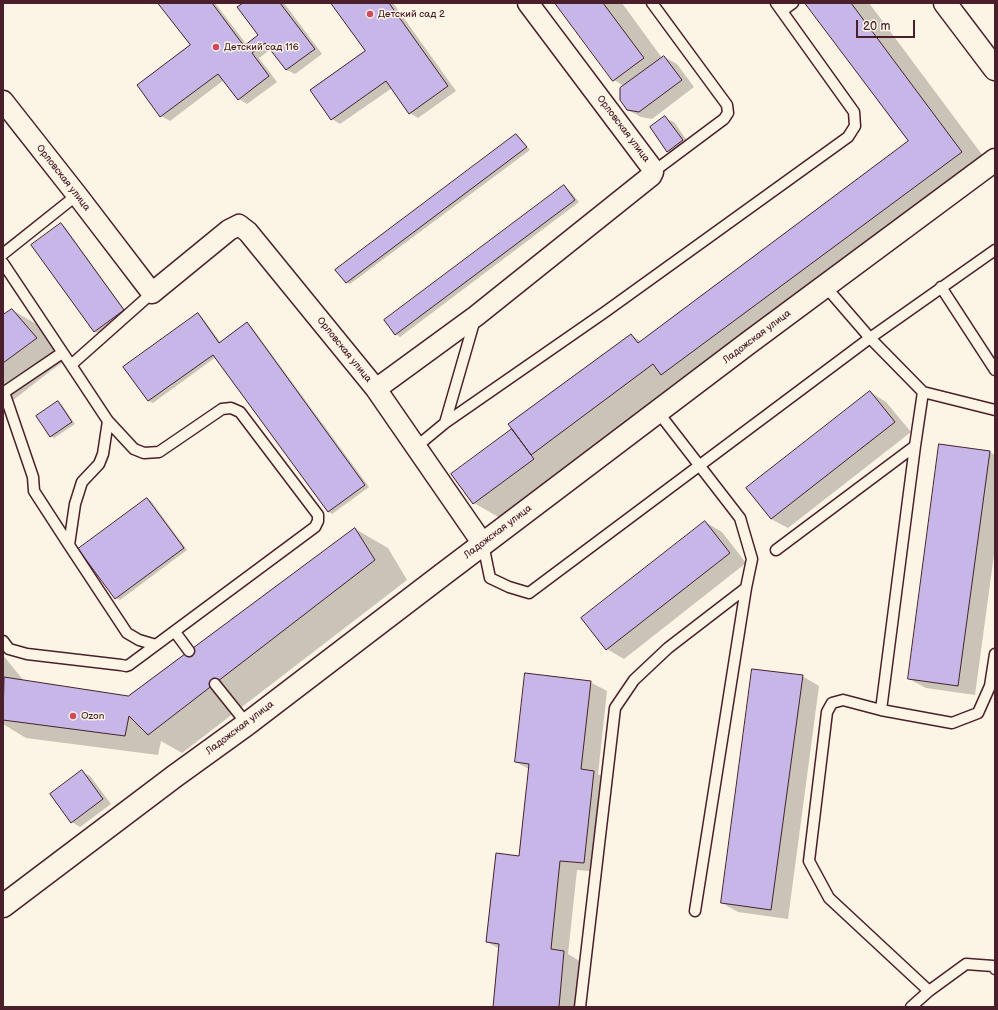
<!DOCTYPE html>
<html>
<head>
<meta charset="utf-8">
<style>
	body { margin:0 }
	#map { position:relative; width:998px; height:1010px; overflow:hidden; background:#fcf5e5; font-family:"Balsamiq Sans",sans-serif }
	canvas { display:block }
	.frame { position:absolute; inset:0; border:4px solid #4a1f2b; pointer-events:none }
	.scale { position:absolute; left:856px; top:20px; width:59px; height:18px; box-sizing:border-box; border:2px solid #4a1f2b; border-top:0; padding-left:5px; font-size:12px; line-height:14px; white-space:nowrap; color:#4a1f2b; -webkit-text-stroke:3px #fcf5e5; paint-order:stroke }
</style>
</head>
<body>
<div id="map">
<canvas width="998" height="1010"></canvas>
<div class="frame"></div>
<div class="scale">20 m</div>
</div>
<script>
const g = document.querySelector('canvas').getContext('2d');
g.lineJoin = 'round';
function paint(path, color) { g.fillStyle = color; g.fill(path, 'evenodd'); }
function trace(path, color, width, dash) { g.strokeStyle = color; g.lineWidth = width; g.lineCap = dash ? 'butt' : 'round'; g.setLineDash(dash || []); g.stroke(path); }
function drawText(font, color, halo, rows, align = 'center') {
  g.font = font + ' "Balsamiq Sans",sans-serif'; g.lineWidth = 3; g.setLineDash([]); g.textBaseline = 'middle'; g.strokeStyle = halo; g.fillStyle = color; for (const [text, x, y, turn = 0] of rows) {
    g.save(); g.translate(x, y); g.rotate((+turn || 0) * Math.PI / 180); g.textAlign = isNaN(turn) ? turn : align; if (halo) g.strokeText(text, 0, 0); g.fillText(text, 0, 0); g.restore();
  }
}
const shadow = new Path2D(`
	M159,3H215L247,45L260,35L244,3H284L322,54L295,74L287,70L271,49L259,58L277,82L247,104L239,99L224,80L170,121L161,116L138,85L191,45Z
	M332,3H393L456,91L418,118L410,113L392,88L340,124L332,119L366,51Z
	M556,3H622L662,58L664,57L677,64L694,87L652,119L641,117L628,110L624,86L614,80Z
	M806,3H869L995,172L507,522L474,503L513,429L631,335L642,342L909,142Z
	M665,118L674,122L690,145L676,156L668,151Z
	M517,135L520,138L530,150L350,284L346,282Z
	M564,186L568,189L579,202L400,337L396,334L385,321Z
	M61,225L65,227L127,313L99,334L95,331L32,245Z
	M12,310L45,329L69,358L53,369L3,408V317Z
	M198,314L202,317L221,343L247,323L251,326L369,487L332,514L328,511L216,357L153,403L149,401L124,368Z
	M870,392L886,402L911,432L788,528L771,519Z
	M58,403L62,405L75,424L54,438L51,436Z
	M990,452L995,455V547L975,695L926,688L909,679Z
	M147,499L151,501L187,550L120,600L116,598Z
	M705,522L722,532L746,563L624,659L607,649Z
	M355,529L388,548L407,580L182,753L161,741L158,755L26,738L3,724V655L24,681L128,698Z
	M802,676L819,686L788,919L738,912L722,903Z
	M590,682L607,691L598,774L611,782L601,872L577,870L568,954L581,962L576,1007H494L500,949L487,942L520,858L529,769L516,762Z
	M82,772L90,776L111,804L80,827L72,822Z`);
const building = new Path2D(`
	M158,3H212L244,46L258,35L237,7L243,3H280L315,49L286,70L265,43L252,53L269,76L238,100L218,74L160,117L137,85L190,45Z
	M331,3H389L448,86L409,114L386,81L331,120L310,90L365,51Z
	M555,3H603L644,58L613,81Z
	M805,3H851L962,152L661,375L653,364L531,455L508,424L631,334L638,343L908,141Z
	M664,56L682,80L639,112L627,110L620,100V88Z
	M665,116L683,140L667,152L650,127Z
	M516,134L527,147L346,283L335,270Z
	M564,185L575,200L395,335L384,320Z
	M61,223L124,310L94,332L31,245Z
	M12,309L37,338L3,363V315Z
	M198,313L219,343L247,322L365,485L328,512L213,355L148,401L123,367Z
	M870,391L895,422L771,519L746,488Z
	M58,401L72,422L50,437L36,416Z
	M512,429L534,459L473,504L451,474Z
	M939,444L990,451L958,686L908,679Z
	M147,498L184,548L115,599L78,549Z
	M705,521L730,553L606,650L581,618Z
	M355,528L375,560L148,735L129,716L125,736L3,720L4,677L128,696Z
	M752,669L803,675L771,910L721,903Z
	M525,673L591,681L581,769L594,771L584,863L560,861L551,949L564,951L559,1007H493L499,944L486,942L496,853L519,856L529,764L515,762Z
	M82,770L103,799L71,823L50,794Z`);
const lane = new Path2D(`
	M652,3L727,105L728,113L724,119L653,172
	M782,11L793,3
	M3,254L77,195
	M3,263L71,365L152,293
	M825,286L870,338L923,392L995,410
	M941,287L995,370
	M4,392L33,477L34,491L69,545
	M3,393L62,353
	M108,421L103,454L99,464L82,482L75,504L69,545L127,633L139,640L156,645
	M445,423L475,319
	M416,447L445,423L605,312L848,137L855,126L854,112L776,3
	M483,544L490,578L509,587L529,593L870,338L995,250
	M776,550L915,446
	M175,632L189,651
	M3,641L9,649L27,654L121,665L126,666L129,665L315,527L318,521V515L240,412L231,408L222,409L159,452L144,453L134,449L108,421L71,365
	M215,684L247,724
	M881,710L915,446L923,392
	M695,911L746,588
	M929,991L829,898L809,861L827,712L832,703L843,700L881,710L952,723L978,713L990,686L995,654
	M580,1007L615,708L634,680L668,648L746,588L752,559L740,518L658,412
	M911,1007L929,991L966,964L993,966L995,969`);
const street = new Path2D(`
	M3,101L77,195L152,293L229,230L239,225L248,232L376,389L476,316L651,176L653,172L652,168L528,3
	M376,389L483,544`);
const secondary = new Path2D(`
	M945,3L995,69
	M3,906L175,776L247,724L442,575L747,344L995,160`);
const markers = [
	[370,14,4,"#d1495b"],
	[216,47,4,"#d1495b"],
	[73,716,4,"#d1495b"]
];
const poiNames = [
	["Детский сад 2",378,14],
	["Детский сад 116",224,47],
	["Ozon",81,716]
];
const streetNames = [
	["Орловская улица",623,129,53],
	["Орловская улица",63,178,52],
	["Ладожская улица",757,337,-37],
	["Орловская улица",344,350,51],
	["Ладожская улица",498,532,-37],
	["Ладожская улица",240,728,-37]
];
paint(shadow, '#0003');
paint(building, '#c6b7e8');
trace(building, '#4a1f2b', 1);
trace(lane, '#4a1f2b', 13);
trace(street, '#4a1f2b', 23);
trace(secondary, '#4a1f2b', 25);
trace(lane, '#fcf5e5', 10);
trace(street, '#fcf5e5', 20);
trace(secondary, '#fcf5e5', 22);
for (const [x, y, r, color] of markers) { const dot = new Path2D(); dot.arc(x, y, r, 0, 2 * Math.PI); g.fillStyle = color; g.fill(dot); trace(dot, '#fcf5e5', 1.5); }
drawText('10px', '#4a1f2b', '#fcf5e5', poiNames, 'left');
drawText('10px', '#4a1f2b', '#fcf5e5', streetNames);
</script>
</body>
</html>
